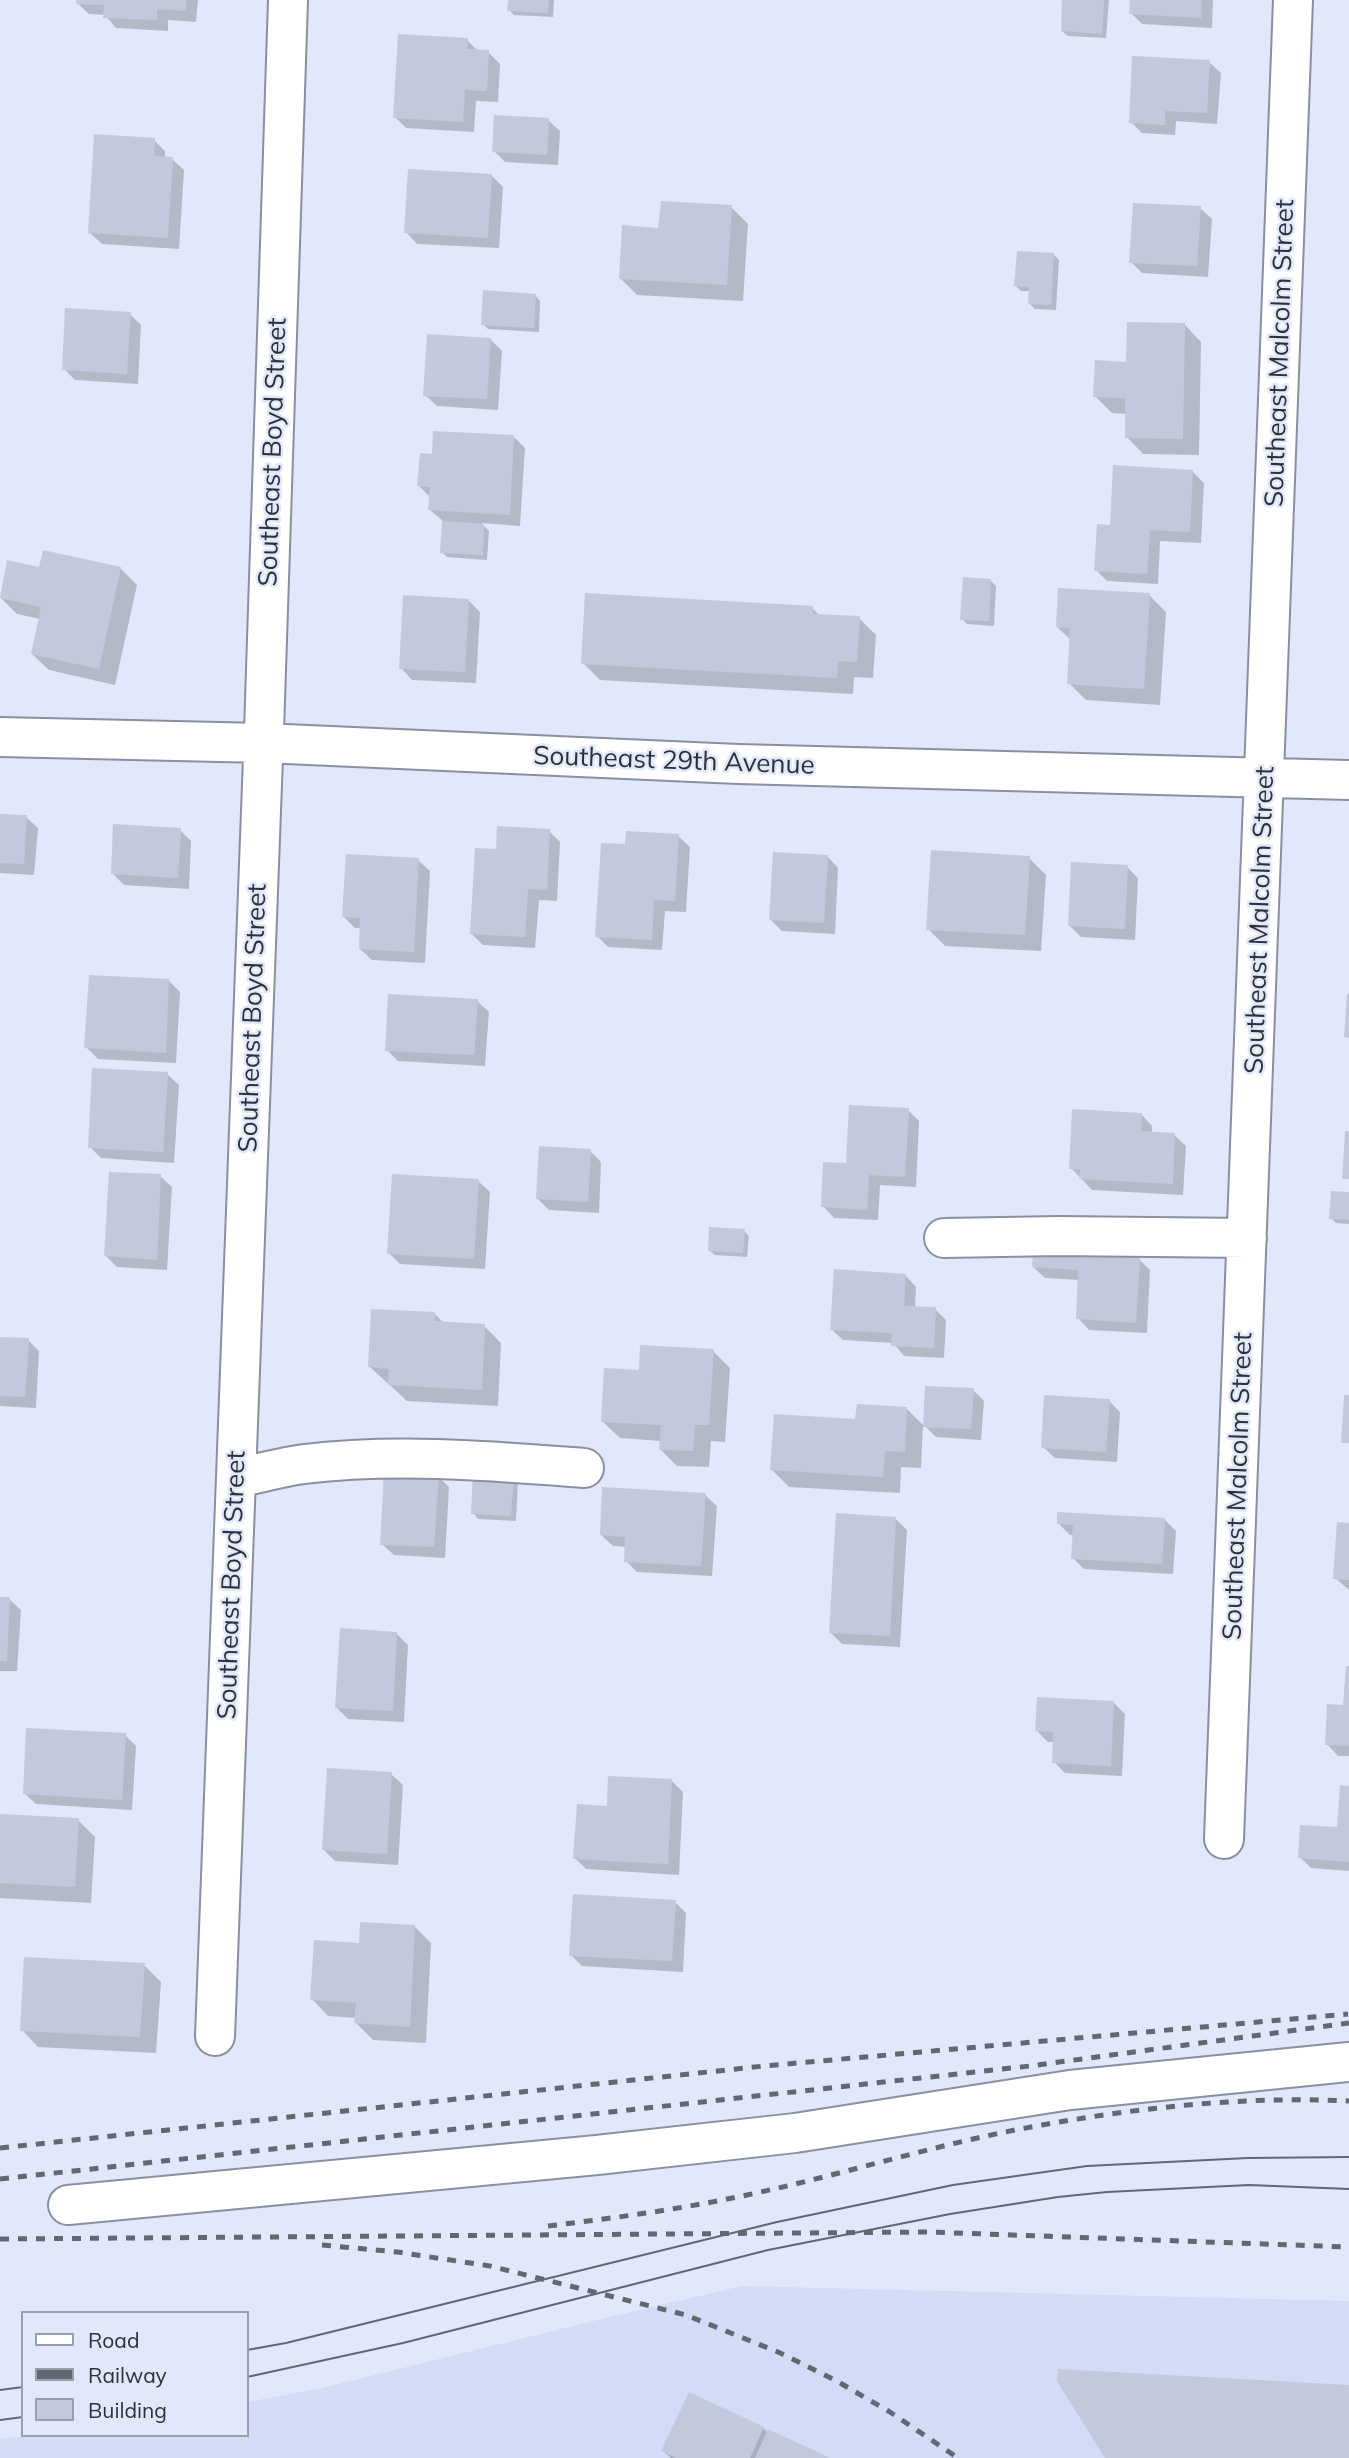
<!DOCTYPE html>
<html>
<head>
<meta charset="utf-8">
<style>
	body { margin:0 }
	#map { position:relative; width:1349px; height:2458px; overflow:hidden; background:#e1e8fb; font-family:Mulish,sans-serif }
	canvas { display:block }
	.legend { position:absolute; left:21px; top:2311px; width:228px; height:126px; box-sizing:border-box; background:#e1e8fb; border:2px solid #999fad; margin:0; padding:9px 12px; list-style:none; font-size:21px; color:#2e3138 }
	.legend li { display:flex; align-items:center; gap:14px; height:35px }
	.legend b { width:35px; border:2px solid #999fad }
</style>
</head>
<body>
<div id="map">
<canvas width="1349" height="2458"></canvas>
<ul class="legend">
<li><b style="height:9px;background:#fff"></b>Road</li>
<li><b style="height:9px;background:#636772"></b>Railway</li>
<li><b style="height:19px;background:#c3c9dc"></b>Building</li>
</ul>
</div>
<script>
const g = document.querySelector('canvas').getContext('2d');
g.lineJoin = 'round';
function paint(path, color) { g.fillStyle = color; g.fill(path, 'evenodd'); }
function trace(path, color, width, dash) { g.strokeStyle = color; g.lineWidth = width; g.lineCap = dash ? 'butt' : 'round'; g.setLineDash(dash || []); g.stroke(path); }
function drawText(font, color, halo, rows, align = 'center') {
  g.font = font + ' Mulish,sans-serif'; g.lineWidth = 5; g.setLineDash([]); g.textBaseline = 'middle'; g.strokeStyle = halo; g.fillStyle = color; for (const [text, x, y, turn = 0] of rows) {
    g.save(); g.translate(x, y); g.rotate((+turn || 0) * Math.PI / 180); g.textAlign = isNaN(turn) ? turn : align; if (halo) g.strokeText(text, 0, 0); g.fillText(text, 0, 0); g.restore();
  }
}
const built = new Path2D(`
	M742,2286L1349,2301V2458H0V2439L40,2435H247V2402L318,2389L601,2319Z`);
const shadow = new Path2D(`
	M78,0H198L196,22L168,20V31L116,28L105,15L89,14L77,3Z
	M510,0H554L553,17L514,15L509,10Z
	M1064,0H1109L1106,38L1068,36L1062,31Z
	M1132,0H1213L1212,28L1142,24L1131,13Z
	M467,40L479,52H488L500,64L498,102L476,101L474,132L406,128L395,117Z
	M1209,62L1221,73L1217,124L1176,121L1175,135L1142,133L1131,122Z
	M548,120L560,131L558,165L505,162L494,151Z
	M154,140L165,151V159H172L184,170L179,249L102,244L90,233Z
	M492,176L503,187L499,248L417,244L406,232Z
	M731,207L748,224L743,301L637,295L620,278L660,230Z
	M1200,208L1212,219L1208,277L1142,273L1131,262Z
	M1054,255L1059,260L1056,310L1035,309L1029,303L1030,291H1021L1016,286Z
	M535,295L540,301L539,332L488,329L483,324Z
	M130,314L141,325L138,384L75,380L64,369Z
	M1185,325L1201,342L1199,455L1143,454L1127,437V414L1112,413L1095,396L1128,363Z
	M491,340L502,351L498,410L437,406L425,395Z
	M514,437L525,448L520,526L481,523L489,531L487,560L447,557L442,552L443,521L430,510L431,498L419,486L434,456Z
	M1193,472L1204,483L1201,543L1160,541L1158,584L1107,581L1096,570L1112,527Z
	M120,568L137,585L115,685L49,670L32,654L40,619L17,614L0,597L41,569Z
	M990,580L996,586L994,626L967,624L962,619Z
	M1149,595L1166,612L1160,705L1086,700L1069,683L1071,640L1057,627Z
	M469,601L480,612L476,683L412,680L401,668Z
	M812,608L820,616L859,618L876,635L873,678L854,677L853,694L600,680L583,663Z
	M0,815L26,817L38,828L34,875L0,873Z
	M180,830L191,841L189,889L124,885L113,874Z
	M549,831L560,842L557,901L539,900L535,948L483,945L472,934L497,851Z
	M678,836L690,847L686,912L665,911L662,950L608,947L597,936Z
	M827,856L838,868L835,934L782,931L771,920Z
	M1029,858L1046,875L1041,951L945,946L928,929Z
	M418,860L430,871L425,963L372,960L360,949L361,928H355L344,917Z
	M1127,867L1138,878L1135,940L1081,937L1070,926Z
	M169,981L180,992L176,1063L98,1059L86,1047Z
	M477,1001L489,1012L485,1066L398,1061L387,1050Z
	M167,1074L179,1085L174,1163L101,1158L90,1147Z
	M908,1110L919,1121L916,1187L880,1185L878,1220L834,1218L823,1206L848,1165Z
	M1141,1114L1152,1126V1134L1174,1135L1186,1146L1183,1195L1092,1190L1071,1168Z
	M590,1151L601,1162L599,1213L549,1210L538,1199Z
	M160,1176L172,1187L167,1270L117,1267L106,1256Z
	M478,1181L490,1192L485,1269L400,1264L389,1253Z
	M1349,1193V1224L1336,1223L1331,1218Z
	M744,1231L749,1236L747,1257L715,1255L709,1250Z
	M1139,1259L1150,1270L1147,1333L1089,1330L1078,1318L1080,1280L1045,1278L1033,1267Z
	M905,1275L916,1287L915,1308L935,1309L946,1320L944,1358L904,1356L893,1343L843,1340L831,1329Z
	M435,1314L444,1323L484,1326L501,1343L498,1406L407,1401L370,1367Z
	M0,1338L28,1340L39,1351L36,1408L0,1406Z
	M713,1351L730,1368L725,1442L711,1441L709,1467L677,1466L660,1449L661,1441L620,1438L603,1422L640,1372Z
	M973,1390L984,1401L981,1440L936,1437L925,1426Z
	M1109,1401L1120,1412L1117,1462L1055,1458L1043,1447Z
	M906,1408L923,1425L921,1468L901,1467L900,1493L789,1487L772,1470Z
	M475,1473L518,1480L516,1521L478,1519L473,1513Z
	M438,1476L449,1487L445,1558L394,1555L382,1544Z
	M705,1495L717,1506L712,1576L637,1572L626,1561V1547L613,1546L601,1535Z
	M896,1519L907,1530L900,1647L842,1644L831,1633Z
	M1165,1520L1176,1531L1173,1574L1084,1569L1073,1558L1074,1535H1070L1059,1524Z
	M1349,1525V1590L1335,1578Z
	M0,1598L9,1599L21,1610L17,1671H0Z
	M397,1634L408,1645L404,1722L348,1719L337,1708Z
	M1349,1668V1756H1338L1327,1744L1345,1707Z
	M1114,1703L1125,1714L1122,1776L1065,1773L1054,1762L1055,1742H1048L1037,1731Z
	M125,1735L136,1746L132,1810L36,1804L24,1793Z
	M391,1774L403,1785L398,1865L335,1861L324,1850Z
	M672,1781L683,1792L679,1875L586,1869L575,1858L608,1808Z
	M1349,1788V1871L1311,1868L1300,1857L1339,1829Z
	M0,1815L78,1820L95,1837L91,1903L0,1898Z
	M675,1902L686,1913L683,1972L582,1966L571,1955Z
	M414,1926L431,1943L426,2043L373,2040L356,2023V2018L328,2016L312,1999L361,1944Z
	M144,1965L161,1982L156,2053L38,2047L22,2030Z
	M763,2428L768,2433L826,2458H671L663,2451Z`);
const building = new Path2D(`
	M76,0H186V11L157,9V20L103,18L104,5L76,4Z
	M508,0H549L548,13L507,11Z
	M1062,0H1104L1102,34L1061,31Z
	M1130,0H1202L1201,18L1129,14Z
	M398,34L468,38L467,49L489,50L487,91L465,90L463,122L393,118Z
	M1132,56L1210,60L1207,113L1165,111V125L1129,123Z
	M494,115L549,118L547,155L492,152Z
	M94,134L155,138L154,156L173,157L168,238L88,233Z
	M408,169L492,174L488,238L404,233Z
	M661,201L732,205L727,285L619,279L622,225L658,228Z
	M1133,203L1201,206L1197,266L1129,263Z
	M1017,251L1054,253L1051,305L1028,304L1029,287L1014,286Z
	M483,290L536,294L534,328L481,325Z
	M65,308L131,312L127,374L62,370Z
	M1127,322L1185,323L1183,439L1125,438V398L1093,397L1095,360L1126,362Z
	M427,334L491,338L487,399L423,396Z
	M433,431L514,435L510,515L428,510L430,487L417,486L420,453L432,454Z
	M1113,465L1193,470L1190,532L1150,530L1147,574L1094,571L1097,524L1110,525Z
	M442,521L484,524L483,555L440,553Z
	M43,550L121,567L99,669L31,654L41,607L0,598L7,560L39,567Z
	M963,577L991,579L989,621L960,620Z
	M1058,588L1150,593L1144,689L1067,684L1070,628L1056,627Z
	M585,593L813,606V614L860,616L857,662L838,661L837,678L581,664Z
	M403,595L469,599L465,672L399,669Z
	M0,814L27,815L24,864L0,863Z
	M113,824L181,828L178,878L111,874Z
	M497,826L550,829L547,890L528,889L525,937L470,934L475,848L496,849Z
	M626,831L679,834L675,901L654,900L652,940L595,937L601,843L625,844Z
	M931,850L1030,856L1025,935L926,930Z
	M773,852L828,855L824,923L769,920Z
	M346,854L419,858L414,952L359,949L360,918L342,917Z
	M1071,862L1128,865L1125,929L1068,926Z
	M89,975L169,979L166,1053L84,1048Z
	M388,994L478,999L474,1055L385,1051Z
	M1347,994H1349V1038L1344,1037Z
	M92,1068L168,1072L163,1152L88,1148Z
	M849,1105L909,1108L905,1177L869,1175L867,1210L821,1207L823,1162L846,1163Z
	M1072,1109L1142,1113L1141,1131L1175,1133L1173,1184L1079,1179L1080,1170L1069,1169Z
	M1345,1131H1349V1179H1342Z
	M539,1146L591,1149L588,1202L536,1199Z
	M109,1172L161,1174L157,1260L104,1256Z
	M392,1174L479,1179L474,1259L387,1254Z
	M1331,1191L1349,1192V1220L1329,1219Z
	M709,1227L745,1229L743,1253L708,1251Z
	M1033,1251L1140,1257L1136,1323L1076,1319L1078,1270L1032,1267Z
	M834,1269L906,1274L904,1306L936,1307L934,1348L891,1346L892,1333L830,1330Z
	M371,1309L435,1312V1321L485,1324L482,1390L388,1385L389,1369L368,1367Z
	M0,1337L29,1338L25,1397L0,1396Z
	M640,1345L714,1349L709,1425H695L693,1451L659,1450L661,1425L601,1422L604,1368L639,1370Z
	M925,1386L974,1388L971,1429L923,1427Z
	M1044,1395L1110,1399L1106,1452L1041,1448Z
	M1344,1395H1349V1443H1341Z
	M857,1404L907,1407L905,1452L885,1451L883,1477L770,1470L774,1414L855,1419Z
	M384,1471L439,1474L434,1547L380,1545Z
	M473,1471L514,1473L511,1516L471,1514Z
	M602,1487L706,1493L701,1566L624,1562L625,1537L600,1535Z
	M1057,1512L1165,1518L1162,1564L1071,1559L1073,1525L1057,1524Z
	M836,1513L896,1517L890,1636L829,1633Z
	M1337,1522L1349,1523V1580L1333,1579Z
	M0,1597H10L7,1661H0Z
	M340,1628L397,1632L393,1711L335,1708Z
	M1346,1666H1349V1746L1325,1745L1327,1704L1343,1705Z
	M1037,1697L1114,1701L1111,1766L1052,1763L1053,1732L1035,1731Z
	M26,1728L126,1733L122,1800L23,1794Z
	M327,1768L392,1772L387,1854L322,1850Z
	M608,1776L672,1779L668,1864L573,1859L577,1804L607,1806Z
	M1340,1785L1349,1786V1862L1298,1858L1300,1825L1337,1827Z
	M0,1814L79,1818L75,1887L0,1883Z
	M573,1894L676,1900L672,1961L569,1956Z
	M360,1922L415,1925L410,2027L354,2023L356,2003L310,2000L314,1940L359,1943Z
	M24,1957L145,1963L140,2037L20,2031Z
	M1058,2369L1349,2385V2458H1105L1057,2381Z
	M689,2392L764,2427L750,2458H676L661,2451Z
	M768,2429L830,2458H755Z`);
const minor = new Path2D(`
	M0,737L263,743L738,764L1349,780
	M944,1238L1059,1236L1247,1238
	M236,1478C258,1474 281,1467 304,1464C397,1453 491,1461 584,1468
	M1224,1839L1293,0
	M215,2036L264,731L288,0
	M68,2205L597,2155L795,2133L1070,2090L1349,2062`);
const tram = new Path2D(`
	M247,2350L286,2343L777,2222L953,2185L1087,2166L1248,2158L1349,2157
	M247,2377L403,2343L768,2250L950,2214L1058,2197L1107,2192L1249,2185L1349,2189
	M0,2390L23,2387
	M0,2420L23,2417`);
const rail = new Path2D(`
	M0,2148L764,2066L1348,2014
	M0,2179L1030,2066L1349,2023
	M548,2226C615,2218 681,2209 747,2195C846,2174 943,2142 1042,2125C1143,2107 1247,2096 1349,2101
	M0,2239L929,2232L1349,2247
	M322,2245L397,2252L490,2266L686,2315L778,2352L835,2380L890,2412L958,2458`);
const streetNames = [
	["Southeast Malcolm Street",1280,353,-88],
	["Southeast Boyd Street",273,452,-88],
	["Southeast 29th Avenue",674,761,2],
	["Southeast Malcolm Street",1260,920,-88],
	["Southeast Boyd Street",253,1018,-88],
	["Southeast Malcolm Street",1238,1486,-88],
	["Southeast Boyd Street",232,1585,-88]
];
paint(built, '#d3dbf6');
paint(shadow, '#0003');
paint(building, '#c3c9dc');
trace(minor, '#8a8fa1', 42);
trace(minor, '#fff', 38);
trace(tram, '#636772', 2);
trace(rail, '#636772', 5, [9, 9]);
drawText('26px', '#2e3138', '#e1e8fb', streetNames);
</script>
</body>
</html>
